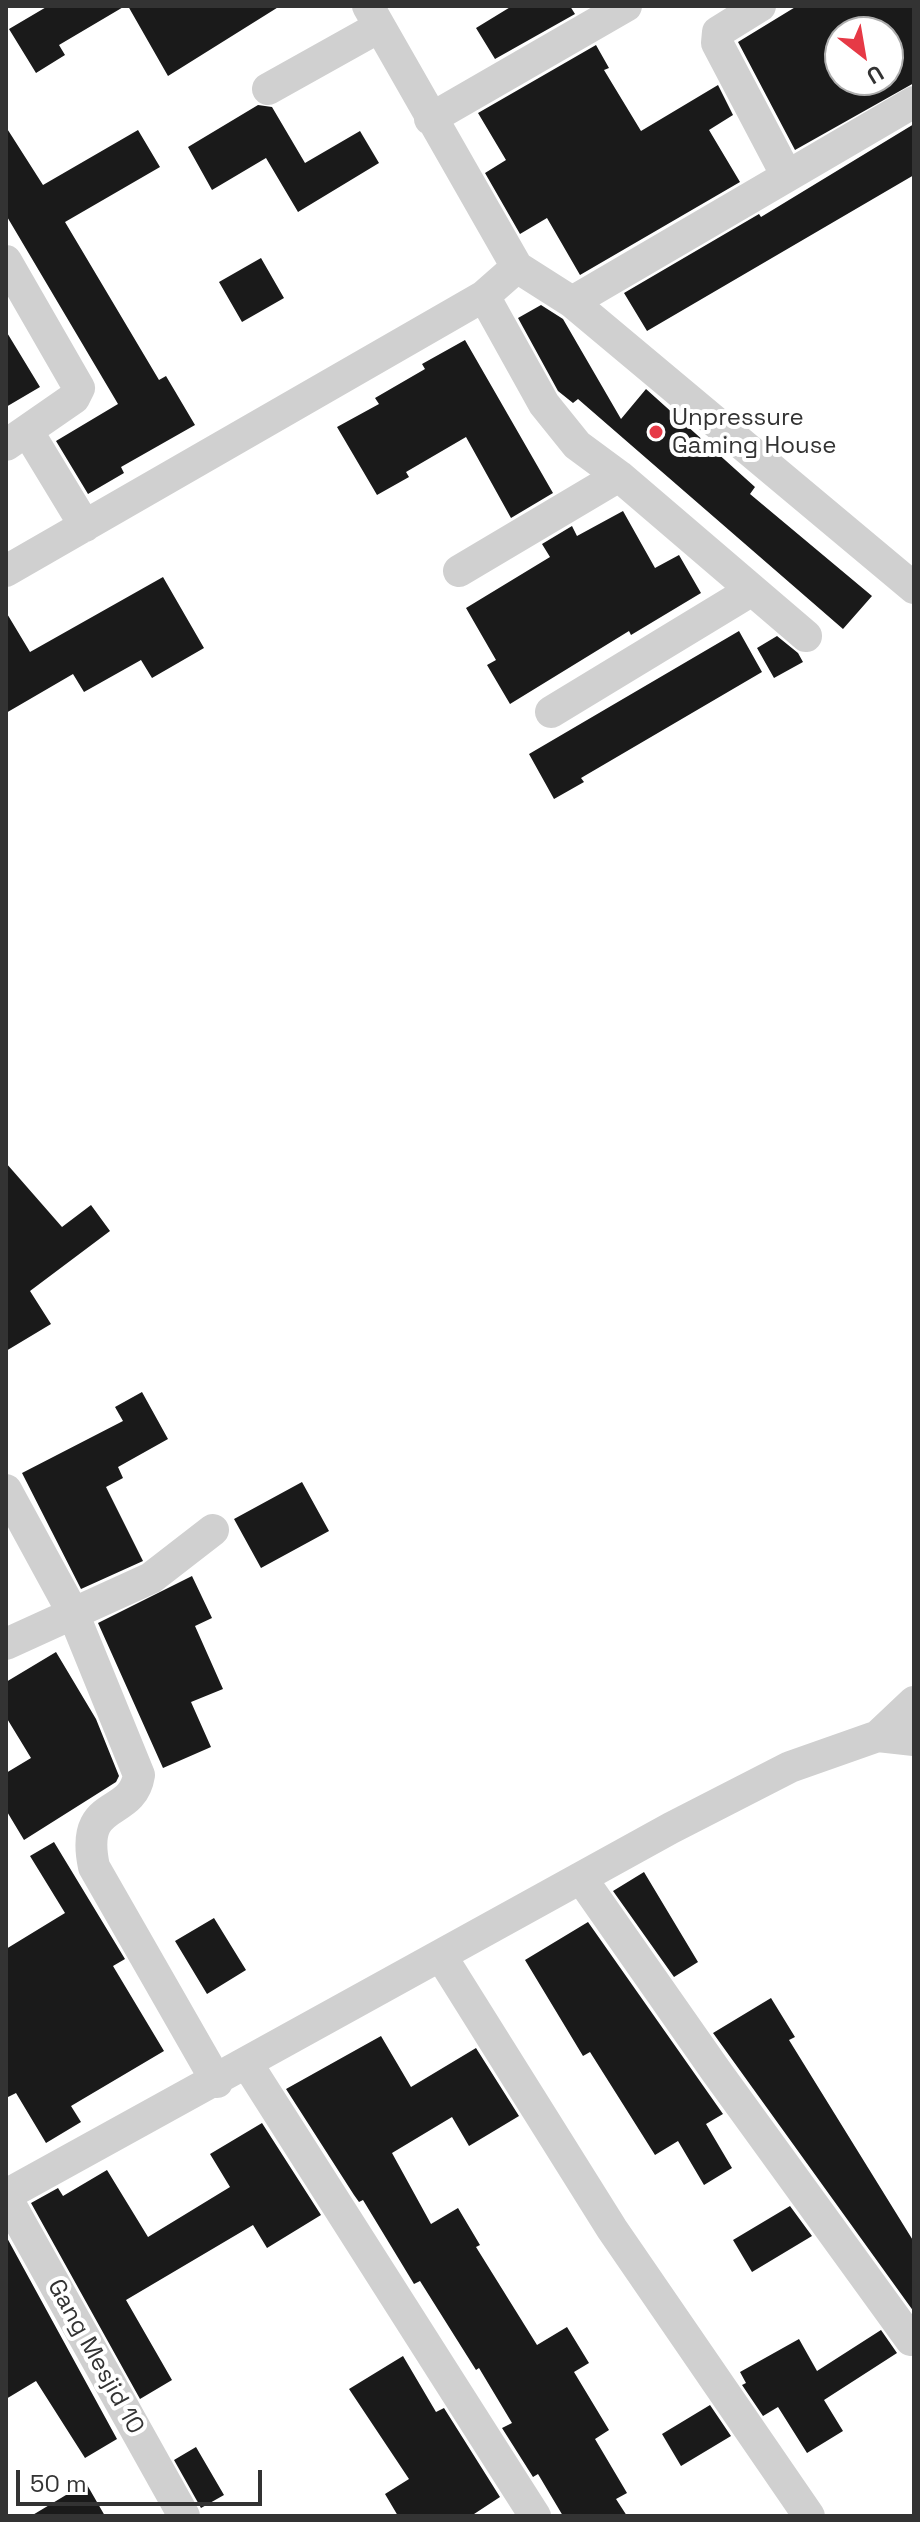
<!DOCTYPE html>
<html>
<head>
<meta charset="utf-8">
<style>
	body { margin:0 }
	#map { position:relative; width:920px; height:2522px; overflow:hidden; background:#fff; font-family:"Space Grotesk",sans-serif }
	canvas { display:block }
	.frame { position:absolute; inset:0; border:8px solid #333; pointer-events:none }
	.north { position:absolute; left:824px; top:16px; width:80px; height:80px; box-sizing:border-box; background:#fff; border:2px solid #adadad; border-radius:50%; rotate:149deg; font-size:22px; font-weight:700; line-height:32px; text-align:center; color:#333 }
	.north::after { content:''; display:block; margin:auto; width:28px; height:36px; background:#e63946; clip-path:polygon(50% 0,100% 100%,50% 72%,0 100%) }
	.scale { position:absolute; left:16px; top:2470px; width:246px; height:36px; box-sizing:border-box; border:4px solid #333; border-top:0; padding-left:10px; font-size:24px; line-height:28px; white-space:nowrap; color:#333; -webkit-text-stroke:6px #fff; paint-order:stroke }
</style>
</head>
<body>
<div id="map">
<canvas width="920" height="2522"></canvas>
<div class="frame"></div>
<div class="north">U</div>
<div class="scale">50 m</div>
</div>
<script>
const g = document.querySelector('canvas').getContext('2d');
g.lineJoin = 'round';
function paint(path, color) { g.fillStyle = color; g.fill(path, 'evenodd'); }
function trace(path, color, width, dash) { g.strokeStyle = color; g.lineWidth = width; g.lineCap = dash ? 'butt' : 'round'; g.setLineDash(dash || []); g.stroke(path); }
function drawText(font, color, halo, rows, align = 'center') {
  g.font = font + ' "Space Grotesk",sans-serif'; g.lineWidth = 8; g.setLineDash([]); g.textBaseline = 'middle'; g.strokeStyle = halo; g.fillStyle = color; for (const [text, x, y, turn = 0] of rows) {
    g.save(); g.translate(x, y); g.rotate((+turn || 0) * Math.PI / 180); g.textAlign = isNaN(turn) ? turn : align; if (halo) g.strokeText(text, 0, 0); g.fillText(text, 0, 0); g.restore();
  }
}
const building = new Path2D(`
	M48,6H125L59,45L65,55L36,73L9,29Z
	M128,6H280L168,76Z
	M512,6H570L575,14L495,59L476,28Z
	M797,6H914V83L795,150L738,42ZM840,32H888V80H840Z
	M596,45L609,68L604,70L641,131L718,85L733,115L709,130L740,182L580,275L547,218L520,234L485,173L506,160L478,113Z
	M258,105L272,107L305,163L360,131L379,163L298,212L266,158L212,190L188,147Z
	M914,124V175L647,331L624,293L759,214L761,217Z
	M6,127L43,185L138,130L160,167L65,222L159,380L166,376L195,425L121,467L124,473L88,494L56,441L118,404L6,215Z
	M261,258L284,298L242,322L219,282Z
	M541,305L563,319L621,419L646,389L755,487L750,494L872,596L843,629L578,399L573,403L558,391L518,318Z
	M6,331L40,387L6,407Z
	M465,340L553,493L511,518L466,437L406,472L409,477L377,495L337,427L379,404L375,398L425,369L422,364Z
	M623,511L655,568L679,555L701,593L631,635L629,631L510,704L487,665L496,660L466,608L550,557L542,544L572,526L577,536Z
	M163,577L204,648L152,678L141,660L84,692L73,674L6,713V612L30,652Z
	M739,631L762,672L581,778L584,782L554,799L529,754Z
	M777,636L798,653L803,662L774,678L757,648Z
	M6,1163L62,1227L91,1205L110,1231L30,1291L51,1324L6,1351Z
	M142,1392L168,1439L118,1467L123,1478L106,1487L143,1561L81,1589L22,1473L123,1421L115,1407Z
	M302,1482L329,1531L261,1568L234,1519Z
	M192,1576L212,1618L195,1626L223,1689L191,1702L211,1747L163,1768L98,1623Z
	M56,1652L96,1719L119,1776L116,1782L24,1840L6,1810V1773L31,1758L6,1717V1682Z
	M54,1842L125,1959L113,1966L164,2051L71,2106L81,2122L46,2143L16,2093L6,2098V1949L65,1913L30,1856Z
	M644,1872L698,1962L674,1977L613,1891Z
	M214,1918L246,1970L207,1994L175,1941Z
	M588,1922L723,2114L706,2124L732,2168L704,2185L678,2141L655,2155L590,2052L583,2056L525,1960Z
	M771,1998L795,2037L789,2040L914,2242V2312L713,2033Z
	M381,2036L411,2087L476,2048L519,2116L469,2146L452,2117L392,2153L431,2224L458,2208L480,2245L476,2247L537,2345L567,2327L589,2363L574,2372L609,2430L595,2439L627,2493L616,2499L627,2516H563L538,2474L533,2477L502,2428L512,2423L479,2368L476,2370L420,2281L414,2284L363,2200L359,2202L354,2195L286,2089Z
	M262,2123L321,2215L267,2248L253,2225L126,2300L172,2380L140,2399L31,2203L58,2188L63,2196L107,2170L148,2237L230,2187L210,2154Z
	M790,2206L812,2236L752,2272L733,2240Z
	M6,2236L117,2439L85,2458L36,2381L6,2399Z
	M881,2330L897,2353L824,2400L843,2431L807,2453L778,2407L763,2416L742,2385L746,2383L740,2372L799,2339L817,2371Z
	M403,2356L436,2412L444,2408L500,2497L471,2516H398L385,2494L409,2479L349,2389Z
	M710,2405L731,2436L681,2466L662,2434Z
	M196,2447L224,2495L201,2508L174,2460Z
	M86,2483L105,2516H31Z`);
const minor = new Path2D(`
	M760,6L718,32L717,43L787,176
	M268,89L379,27
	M430,119L626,6
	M6,261L79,388L74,398L6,445
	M517,267L572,302L914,588
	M484,296L544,404L577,445L619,476L806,636
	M572,302L914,102
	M28,432L85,526
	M6,571L484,296L517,267L368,6
	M459,571L619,476
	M551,712L752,590
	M6,1490L73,1613L139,1775C132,1820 79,1796 94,1867L217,2082
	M6,1644L151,1578L213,1530
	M878,1736L914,1702
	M581,1878L716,2071L911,2340
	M441,1956L612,2229L809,2516
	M248,2065L535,2516
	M6,2195L671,1828L790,1767L878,1736L914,1740
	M6,2197L184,2516`);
const markers = [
	[656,432,8,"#e63946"]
];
const poiNames = [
	["Unpressure",672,418],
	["Gaming House",672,446]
];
const streetNames = [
	["Gang Mesjid 10",95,2357,61]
];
paint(building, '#1a1a1a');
trace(minor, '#d0d0d0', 32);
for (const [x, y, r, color] of markers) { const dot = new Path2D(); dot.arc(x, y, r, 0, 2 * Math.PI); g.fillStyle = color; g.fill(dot); trace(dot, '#fff', 3); }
drawText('24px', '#333', '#fff', poiNames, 'left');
drawText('24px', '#333', '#fff', streetNames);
</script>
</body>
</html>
